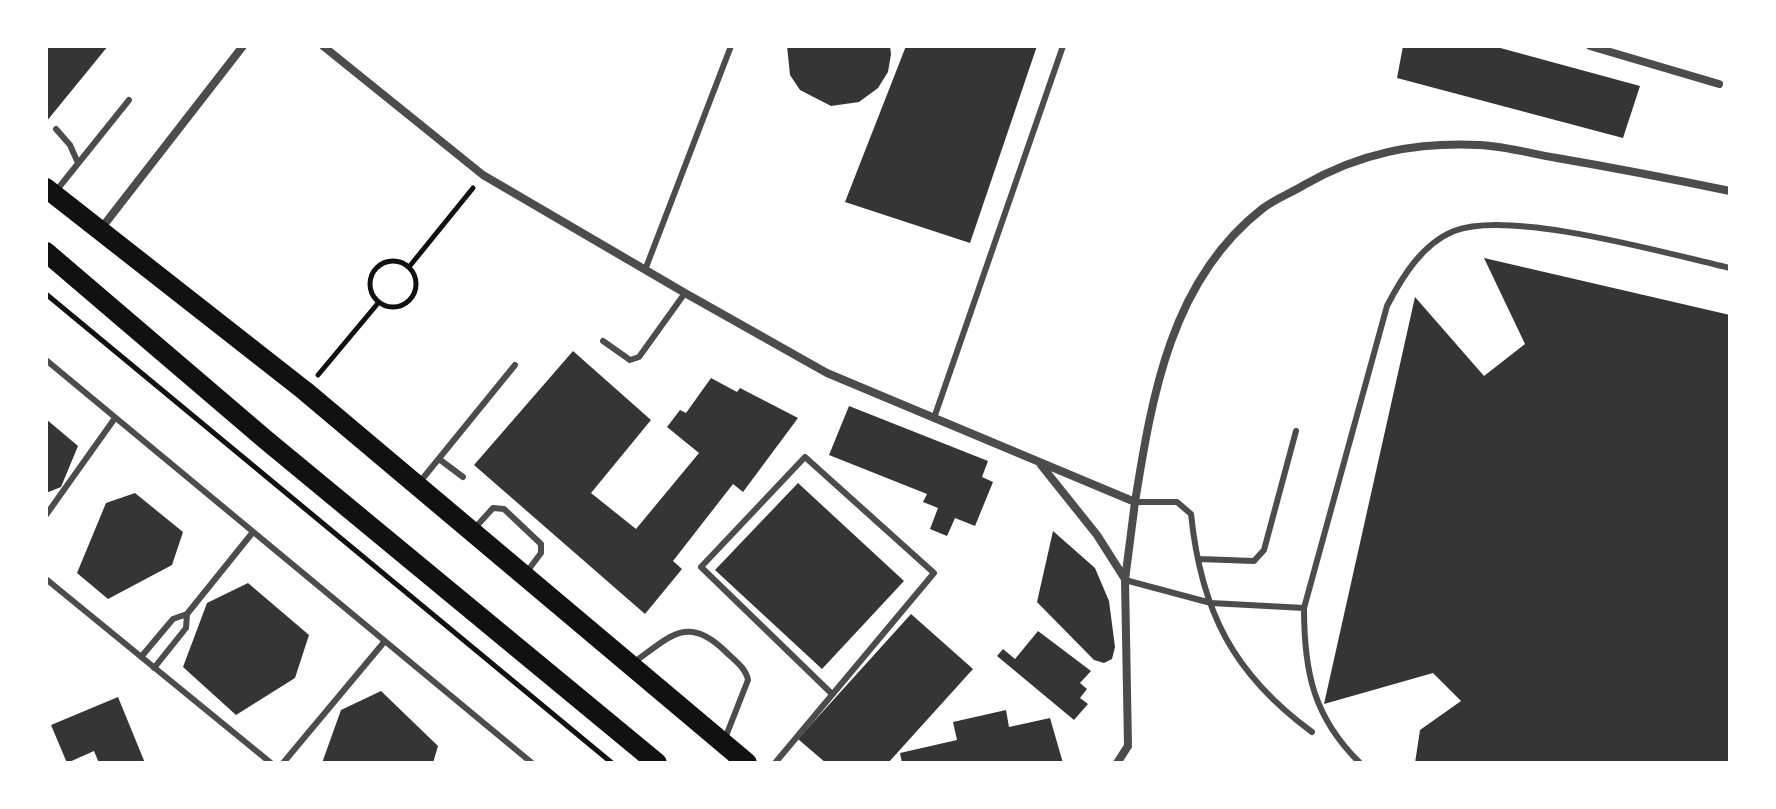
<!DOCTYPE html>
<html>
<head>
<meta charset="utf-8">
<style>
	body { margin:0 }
	#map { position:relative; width:1776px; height:809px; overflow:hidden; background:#fff; font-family:Spectral,serif }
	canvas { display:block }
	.frame { position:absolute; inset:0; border:48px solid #fff; pointer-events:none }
</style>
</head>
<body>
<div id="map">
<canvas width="1776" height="809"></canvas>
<div class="frame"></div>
</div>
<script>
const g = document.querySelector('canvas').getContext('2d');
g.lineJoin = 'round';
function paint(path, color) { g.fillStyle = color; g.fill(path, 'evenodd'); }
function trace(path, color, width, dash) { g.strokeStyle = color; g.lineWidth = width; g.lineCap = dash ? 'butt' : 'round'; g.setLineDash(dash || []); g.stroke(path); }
const building = new Path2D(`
	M46,46H108L46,122Z
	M787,46H890L891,54L888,72L878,88L859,102L831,106L800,90L790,75Z
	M906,46H1037L970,243L845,202Z
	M1403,46H1493L1640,86L1623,138L1397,78Z
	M1484,258L1730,315V763H1415L1420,730L1461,701L1433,673L1324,704L1415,297L1484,376L1525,344Z
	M573,351L651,420L591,493L636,529L699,453L667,427L680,410L686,413L711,378L737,392L740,388L798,418L743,492L733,484L673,561L682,569L645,614L474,465Z
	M849,406L988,461L982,477L993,482L975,526L955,518L947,536L930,529L938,508L923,502L927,494L829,455Z
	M46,419L78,446L61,487L46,493Z
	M798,483L904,581L822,669L715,570Z
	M135,493L183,532L172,565L108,599L77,573L106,503Z
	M1053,531L1095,568L1109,601L1115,647L1112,659L1104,663L1094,660L1037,602Z
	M248,583L309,635L295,678L236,715L183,667L207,603Z
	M911,614L973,669L888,763H826L798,739Z
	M1038,631L1091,671L1080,683L1087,689L1080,698L1088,704L1074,720L997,656L1003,649L1015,659Z
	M381,691L438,746L433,763H322L341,710Z
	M118,697L145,763H99L94,751L67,763L51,725Z
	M1006,710L1009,727L1050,718L1063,763H902L900,753L957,740L953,722Z`);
const path = new Path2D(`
	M370 284a23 23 0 1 1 46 0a23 23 0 1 1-46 0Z
	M409,267L473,188
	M46,294L612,763
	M318,375L379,302`);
const service = new Path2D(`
	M56,129L70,145L78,163
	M56,191L129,100
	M645,270L731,46
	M603,341L630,360L639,357L685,293
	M46,360L532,763
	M934,418L1063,46
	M439,459L463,477
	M419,483L515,365
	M1135,502H1177L1191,514C1201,611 1233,674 1312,732
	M46,515L115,418
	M474,529L493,508L504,509L541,544V553L526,573
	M1199,559L1254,561L1264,550L1296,431
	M46,579L271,763
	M1125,580L1211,603L1304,608
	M187,614L253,532
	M141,657L173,619L187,614L186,628L154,668
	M633,663C670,637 687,614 725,651C734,660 746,668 748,680L724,741
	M283,763L385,641
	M775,763L934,573L805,457L701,567L831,693
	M1360,763C1313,717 1304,671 1304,608L1387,306C1402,277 1422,244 1454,231C1511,209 1668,254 1730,268`);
const minor = new Path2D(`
	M323,46L483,175L685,293L827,373L1135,502L1125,580L1128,746L1117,763
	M1590,46L1719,84
	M100,230L243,46
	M1041,465L1097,535L1125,579
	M1135,502C1152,396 1171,280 1262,209C1275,199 1291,193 1304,185C1360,153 1415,142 1479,145C1505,146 1532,154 1557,158C1615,168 1672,179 1730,191`);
const primary = new Path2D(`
	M46,188L305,391L747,763
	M46,252L266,440L657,763`);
paint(building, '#353535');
trace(path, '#111', 5);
trace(service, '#4c4c4c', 6);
trace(minor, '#4c4c4c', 8);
trace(primary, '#111', 20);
</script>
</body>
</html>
